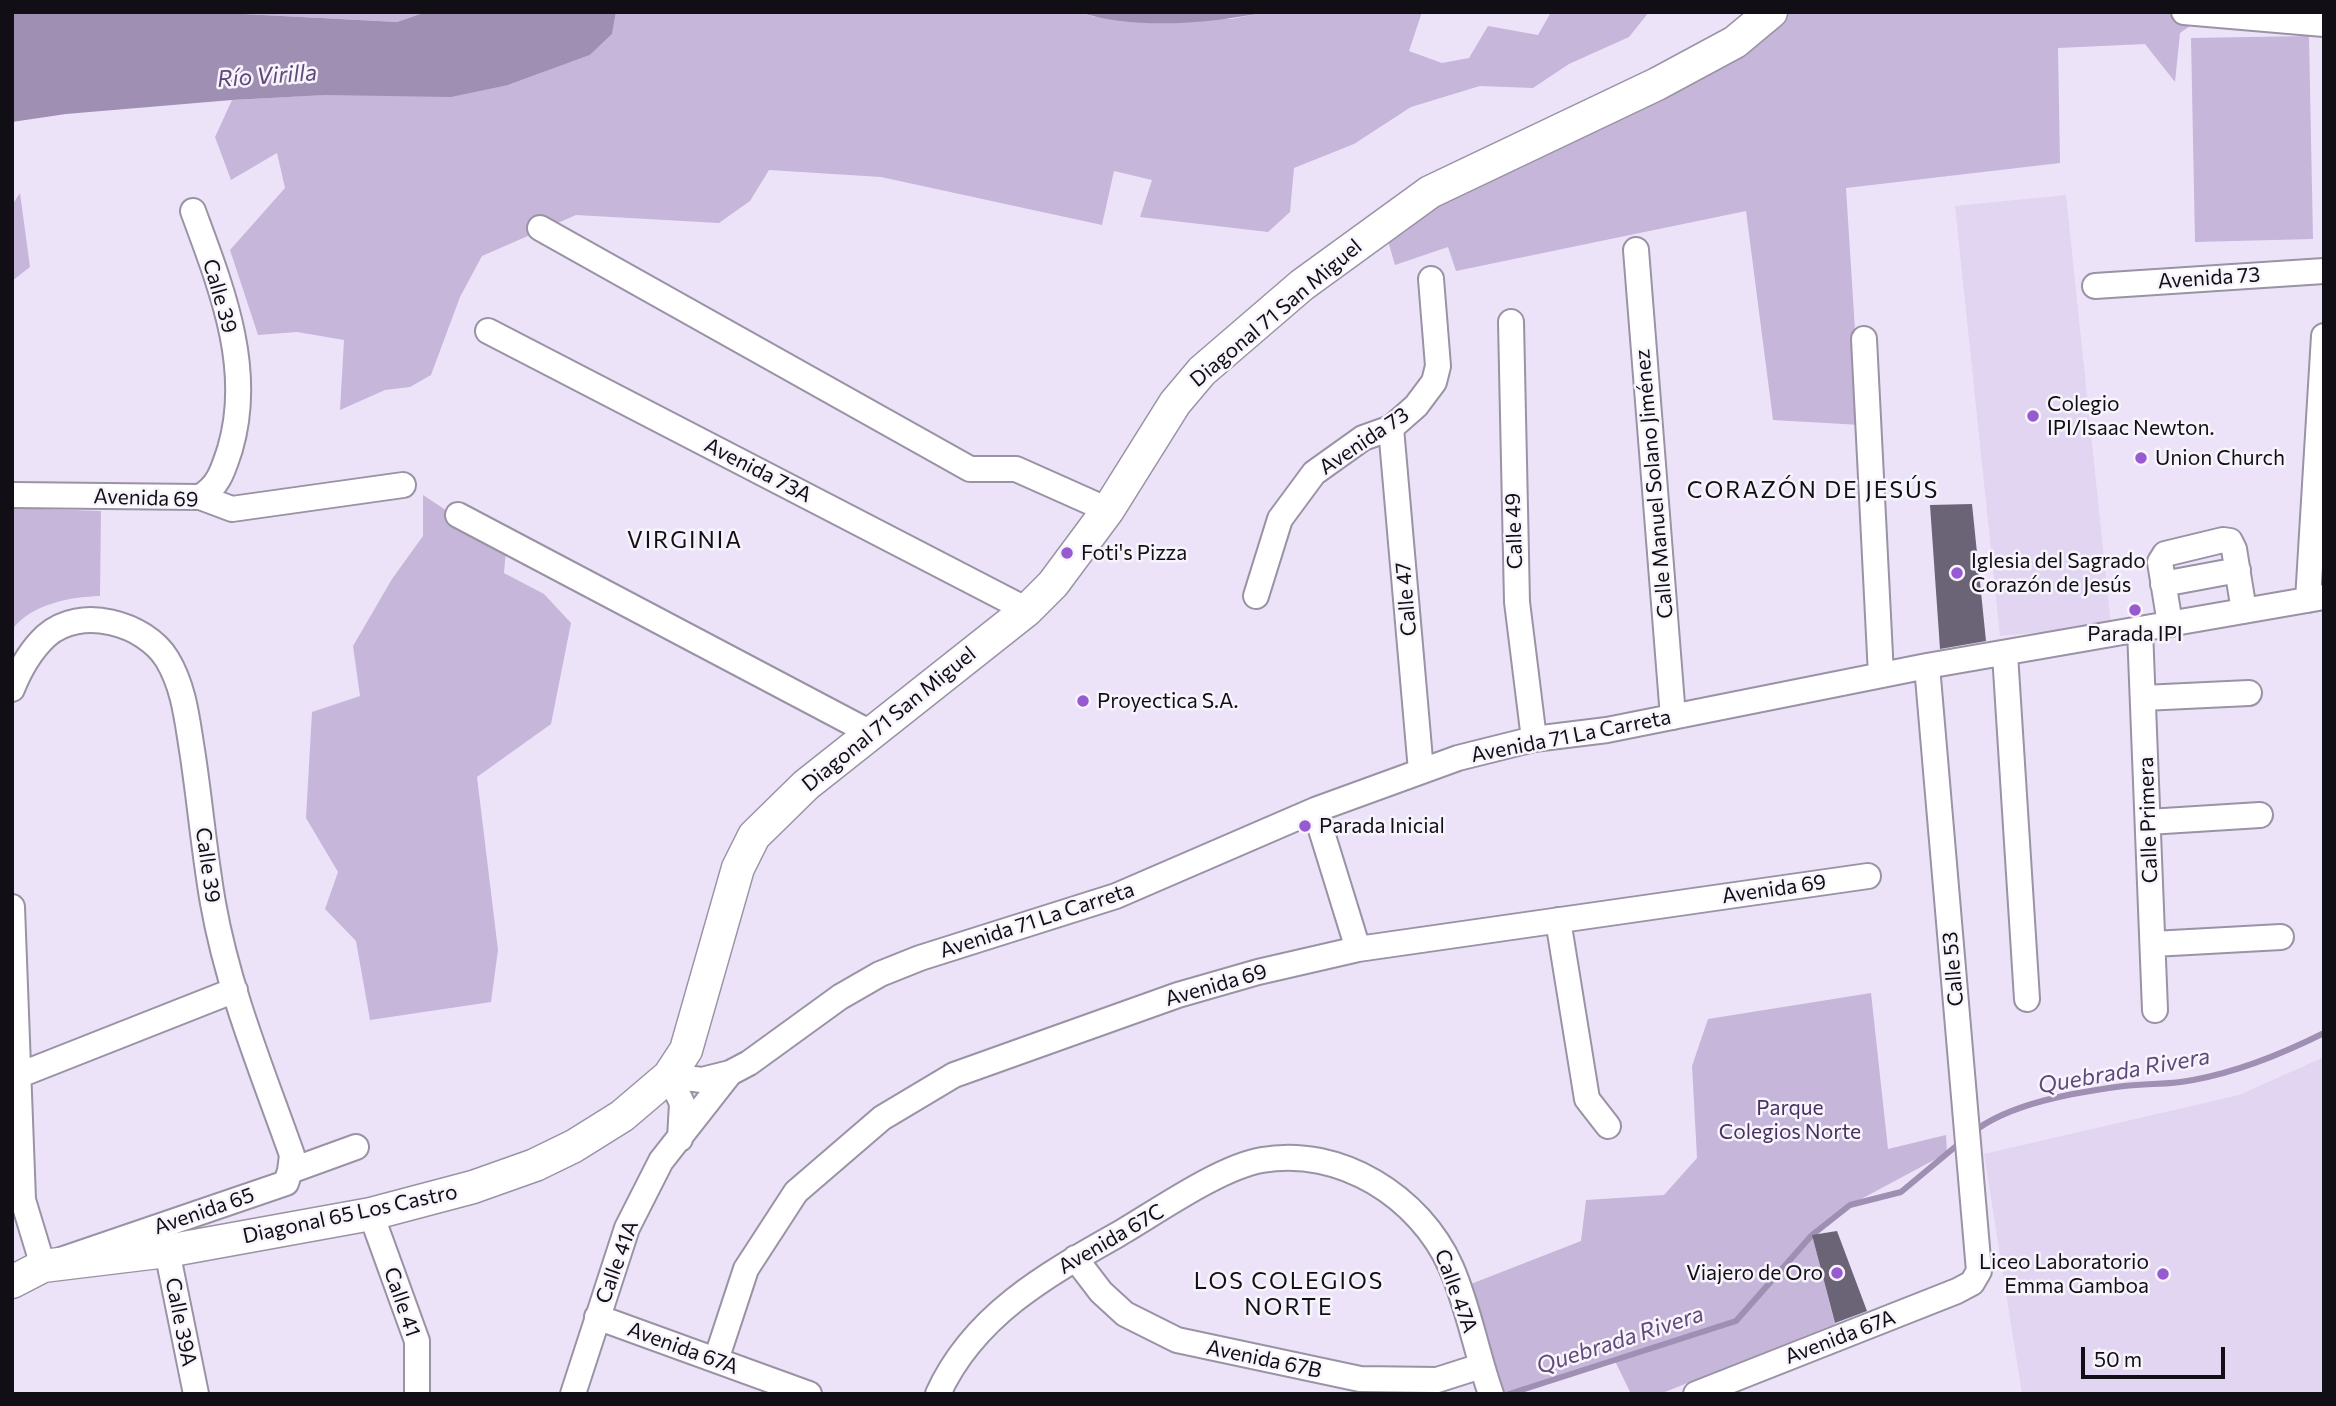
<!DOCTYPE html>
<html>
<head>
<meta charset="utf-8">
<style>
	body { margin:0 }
	#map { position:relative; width:2336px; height:1406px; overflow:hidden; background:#ede3f9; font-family:Commissioner,sans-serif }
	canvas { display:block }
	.frame { position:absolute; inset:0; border:14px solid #120e15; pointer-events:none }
	.scale { position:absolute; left:2081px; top:1347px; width:144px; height:32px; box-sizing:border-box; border:4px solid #120e15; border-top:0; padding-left:9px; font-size:21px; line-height:24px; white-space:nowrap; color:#120e15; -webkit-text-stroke:5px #f7f4fc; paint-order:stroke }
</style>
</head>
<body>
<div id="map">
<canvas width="2336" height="1406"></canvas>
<div class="frame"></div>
<div class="scale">50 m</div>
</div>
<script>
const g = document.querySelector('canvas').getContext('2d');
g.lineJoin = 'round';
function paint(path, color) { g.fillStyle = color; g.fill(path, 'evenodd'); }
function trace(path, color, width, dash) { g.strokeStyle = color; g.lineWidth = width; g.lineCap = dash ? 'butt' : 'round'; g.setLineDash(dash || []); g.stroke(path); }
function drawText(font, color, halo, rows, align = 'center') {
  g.font = font + ' Commissioner,sans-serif'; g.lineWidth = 5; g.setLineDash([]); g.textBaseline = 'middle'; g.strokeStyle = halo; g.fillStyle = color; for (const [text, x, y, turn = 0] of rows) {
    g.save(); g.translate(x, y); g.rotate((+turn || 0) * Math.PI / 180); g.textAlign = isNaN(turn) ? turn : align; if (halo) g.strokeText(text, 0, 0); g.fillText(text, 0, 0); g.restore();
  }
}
const built = new Path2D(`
	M2066,195L2111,625L2000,636L1955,206Z
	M2324,1057V1394H2022L1984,1154L2239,1095Z`);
const green = new Path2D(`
	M205,12H426L397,22Z
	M616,12H1078L1095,17L1232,19L1266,12H1422L1409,51L1442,63L1469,58L1488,26L1538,35L1551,12H1649L1629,37L1569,64L1533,88L1480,86L1411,107L1354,144L1294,168L1290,212L1268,232L1140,217L1152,180L1114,171L1102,225L881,177L769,170L750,201L719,223L576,215L482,256L460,297L431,375L410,387L385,390L340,410L344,340L297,332L258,335L230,250L285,188L277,153L231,180L215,137L232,100L508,85L590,55L612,34Z
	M1777,12H2210L2180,33L2175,82L2145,44L2058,48L2060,163L1846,188L1861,425L1773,420L1746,211L1456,271L1448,247L1395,265L1385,231Z
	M2309,36L2313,239L2195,242L2191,38Z
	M20,193L30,267L12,281V205Z
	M423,495L506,550L504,573L544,594L571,623L551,724L477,777L498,950L491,1002L370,1020L356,941L325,909L338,872L306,818L312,712L360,696L353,646L392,579L423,536Z
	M12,508L101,511L100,596C70,597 31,604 12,630Z
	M1871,993L1888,1149L1946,1135L1947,1153L1850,1205L1812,1235L1835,1324L1660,1394H1631L1615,1361L1511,1394H1496L1458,1289L1581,1241L1586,1200L1664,1195L1697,1158L1692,1066L1708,1019Z`);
const water = new Path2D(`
	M205,12L397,22L426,12H616L612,34L590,55L508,85L451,97L326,95L232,100L66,114L12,122V13Z
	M1078,12H1266C1207,24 1136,30 1078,12Z`);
const stream = new Path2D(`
	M1972,1133C2009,1103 2077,1092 2124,1086C2147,1083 2171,1085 2193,1080C2237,1072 2284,1053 2324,1033
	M1509,1394L1736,1321L1812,1235L1850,1205L1901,1192L1961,1142`);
const building = new Path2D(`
	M1972,504L1986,641L1940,649L1930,505Z
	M1837,1231L1867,1311L1835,1323L1812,1235Z`);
const minor = new Path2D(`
	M2184,12L2324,24
	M193,211C221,287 254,368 230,449C223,470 219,486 200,497
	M540,228L970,469H1016L1108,510
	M1636,250L1673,717
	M2095,286L2324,271
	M1511,322L1517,602L1534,739
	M488,331L1027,610
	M1864,339L1881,675
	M1391,428L1421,771
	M12,495L200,497L232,509L403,485
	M458,515L869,732
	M2163,584L2238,570
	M1256,596L1280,519L1314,473L1363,438L1391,428L1416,406L1434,382L1438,366L1431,279
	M2308,600L2324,336
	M2170,624L2160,562L2165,554L2223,540L2230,541L2234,549L2244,611
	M2140,630L2155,1010
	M2005,654L2027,999
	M12,689C20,669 30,651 46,636C80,605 145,623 167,659C184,687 187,719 192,750C200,801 204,852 213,903C228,989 263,1073 292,1155L290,1171
	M2143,698L2249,693
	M1315,810L1358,949
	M2148,822L2260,815
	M12,907L23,1200L43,1266L286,1183L290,1171L356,1147
	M1558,920L1587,1099L1608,1126
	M2153,944L2281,937
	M17,1076L235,990
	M669,1076L702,1080L730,1073L749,1063L840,997L880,974L920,958L1116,896L1315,810L1458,758L1534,739L1607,730L1927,666L2324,597
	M669,1076L682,1103L680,1139
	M371,1214L417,1341V1394
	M167,1251L196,1394
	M1075,1258L1101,1292L1125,1314L1177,1340L1360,1379L1437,1380L1481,1366
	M597,1317L809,1394
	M716,1360L746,1269L796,1192L882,1118L954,1075L1178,995L1258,972L1358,949L1868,876
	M573,1394L627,1228L661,1161L730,1073
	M938,1394C973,1316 1046,1275 1117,1235C1155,1213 1220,1167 1262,1160C1340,1146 1420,1197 1451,1267C1469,1308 1476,1352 1491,1394
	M1696,1394L1957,1291L1972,1283L1979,1271L1927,666`);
const major = new Path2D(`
	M12,1282L43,1266L167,1251L371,1214L473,1187L535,1165L574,1146L622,1116L669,1076L686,1050L738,868L754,836L806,785L1027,610L1053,584L1108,510L1175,403L1202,371L1302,285L1430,192L1657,84L1735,42L1771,12`);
const markers = [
	[2033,416,7,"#975ad0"],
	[2141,458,7,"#975ad0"],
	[1067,553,7,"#975ad0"],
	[1957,573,7,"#975ad0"],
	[2135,610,7,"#975ad0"],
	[1083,701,7,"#975ad0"],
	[1305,826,7,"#975ad0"],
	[1837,1273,7,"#975ad0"],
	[2163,1274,7,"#975ad0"]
];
const streetNames = [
	["Avenida 73",2209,278,-4],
	["Calle 39",220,296,74],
	["Diagonal 71 San Miguel",1276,313,-40],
	["Avenida 73",1364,441,-34],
	["Avenida 73A",758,470,27],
	["Calle Manuel Solano Jiménez",1654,484,-95],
	["Avenida 69",146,498,2],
	["Calle 49",1514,531,-92],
	["Calle 47",1406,599,-95],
	["Diagonal 71 San Miguel",889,719,-39],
	["Avenida 71 La Carreta",1571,736,-11],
	["Calle Primera",2148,820,-92],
	["Calle 39",208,865,82],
	["Avenida 69",1774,889,-8],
	["Avenida 71 La Carreta",1037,920,-18],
	["Calle 53",1953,969,-95],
	["Avenida 69",1216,985,-16],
	["Avenida 65",204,1211,-19],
	["Diagonal 65 Los Castro",350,1214,-12],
	["Avenida 67C",1111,1239,-30],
	["Calle 41A",617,1262,-70],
	["Calle 47A",1456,1291,70],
	["Calle 41",402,1302,71],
	["Calle 39A",181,1322,79],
	["Avenida 67A",1840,1337,-21],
	["Avenida 67A",683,1348,20],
	["Avenida 67B",1264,1359,12]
];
const poiNames = [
	["Colegio",2047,404],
	["IPI/Isaac Newton.",2047,428],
	["Union Church",2155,458],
	["Foti's Pizza",1081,553],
	["Iglesia del Sagrado",1971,561],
	["Corazón de Jesús",1971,585],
	["Parada IPI",2135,634,"center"],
	["Proyectica S.A.",1097,701],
	["Parada Inicial",1319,826],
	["Liceo Laboratorio",2149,1262,"right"],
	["Emma Gamboa",2149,1286,"right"],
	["Viajero de Oro",1823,1273,"right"]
];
const parkNames = [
	["Parque",1790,1108],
	["Colegios Norte",1790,1132]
];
const waterNames = [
	["Río Virilla",267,76,-4],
	["Quebrada Rivera",2124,1071,-10],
	["Quebrada Rivera",1620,1340,-18]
];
const neighbourhoodNames = [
	["CORAZÓN DE JESÚS",1813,490],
	["VIRGINIA",685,540],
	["LOS COLEGIOS",1289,1281],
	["NORTE",1289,1307]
];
paint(built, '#e1d5f1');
paint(green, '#c6b6da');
paint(water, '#9f8fb2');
trace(stream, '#9f8fb2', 6);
paint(building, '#6b6376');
trace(minor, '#9a92a5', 28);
trace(major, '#9a92a5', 35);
trace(minor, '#fff', 24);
trace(major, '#fff', 32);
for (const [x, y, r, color] of markers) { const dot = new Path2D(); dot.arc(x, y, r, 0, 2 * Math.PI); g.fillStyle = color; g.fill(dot); trace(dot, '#f7f4fc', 2.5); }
drawText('21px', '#120e15', '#f7f4fc', streetNames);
drawText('21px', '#120e15', '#f7f4fc', poiNames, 'left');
drawText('21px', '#483161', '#f7f4fc', parkNames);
drawText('italic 23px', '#60487a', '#f7f4fc', waterNames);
g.letterSpacing = '2px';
drawText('23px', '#120e15', '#f7f4fc', neighbourhoodNames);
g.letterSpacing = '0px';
</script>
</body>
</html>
